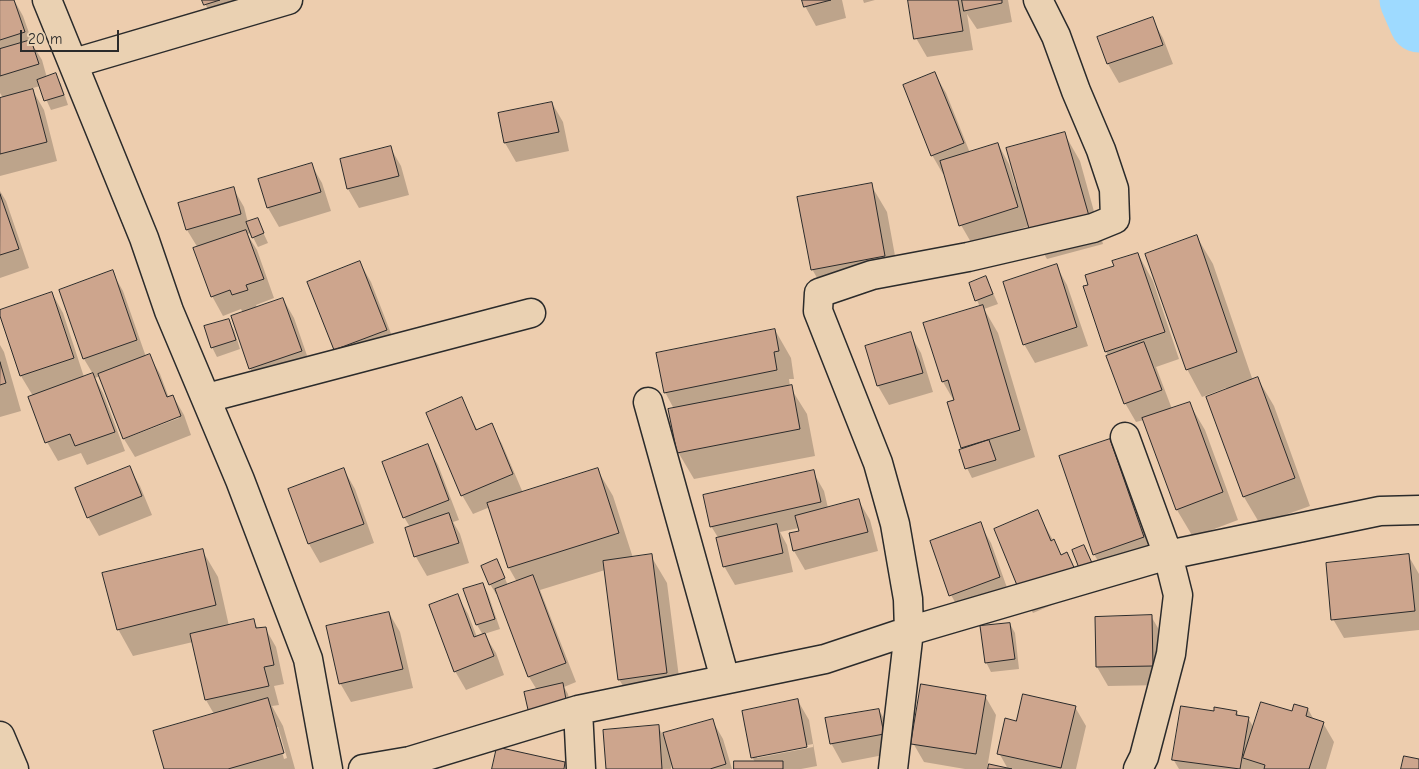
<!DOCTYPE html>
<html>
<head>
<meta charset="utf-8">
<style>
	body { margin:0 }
	#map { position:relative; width:1419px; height:769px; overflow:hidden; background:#edcdae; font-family:"Comic Neue",sans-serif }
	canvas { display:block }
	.scale { position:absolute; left:20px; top:30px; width:99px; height:22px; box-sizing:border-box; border:2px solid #2b2b2b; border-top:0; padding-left:6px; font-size:15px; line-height:18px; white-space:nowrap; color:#2b2b2b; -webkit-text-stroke:4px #ead1b2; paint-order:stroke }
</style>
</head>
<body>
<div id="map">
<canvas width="1419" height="769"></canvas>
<div class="scale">20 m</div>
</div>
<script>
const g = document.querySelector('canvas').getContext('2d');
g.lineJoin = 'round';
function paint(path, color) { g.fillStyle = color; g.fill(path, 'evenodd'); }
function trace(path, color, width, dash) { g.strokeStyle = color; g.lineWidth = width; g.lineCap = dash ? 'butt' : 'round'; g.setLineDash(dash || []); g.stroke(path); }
const shadow = new Path2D(`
	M14,0L23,16L34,47L42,60L47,78L56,75L61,84L68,105L51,110L40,86L26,90V92L33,91L44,110L57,161L0,176V99L3,98L0,93V1Z
	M203,0H262L216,24Z
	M803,0H842L846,18L816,26L805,6Z
	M863,0H875L864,3Z
	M910,0H962L964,3L963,0H1008L1012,22L977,29L967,14L973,50L927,57L916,38Z
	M1152,19L1163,38L1173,64L1119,83L1108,64L1099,37Z
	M935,74L946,93L970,153L998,144L1009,164L1016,187L1064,133L1080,161L1103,244L1047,259L1031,232L1029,226L972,244L961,225L945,174H943L932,155Z
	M552,103L563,122L569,151L516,162L505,143Z
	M390,147L401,166L409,195L359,208L348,189L341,160Z
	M311,164L322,183L331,211L279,227L268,208L259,180Z
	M871,185L887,212L900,283L828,297L812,269Z
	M233,188L244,207L248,223L257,219L268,243L258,247L251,233L247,234L257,250L274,298L256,305L257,308L283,299L294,318L312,370L261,387L250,368L243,313L241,309L223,316L212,296L198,248L187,230Z
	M0,191L6,201L29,268L0,278Z
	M1197,237L1213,264L1253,381L1258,379L1274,406L1310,506L1260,524L1244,497L1207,398L1227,391L1226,388L1202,397L1187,369Z
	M1138,254L1153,281L1179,359L1156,367L1172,409L1189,403L1205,430L1238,520L1193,537L1177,510L1144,420L1136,422L1125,403L1106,351L1090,286L1115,267Z
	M360,263L371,282L397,349L346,369L335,350Z
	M1056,265L1067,285L1088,346L1035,363L1024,344Z
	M112,272L123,291L146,357L149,355L160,374L169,398L173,396L184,415L191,435L135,457L124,439L179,418V415L100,376L95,378L103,393L125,451L87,465L81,453L58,461L47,442L33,396L21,376L0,311L52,293L63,313L84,377L93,374L84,359L61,291Z
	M986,277L998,304L984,309L998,333L1035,457L972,478L967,468L954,401L943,382L925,324L980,307L977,300Z
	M228,320L234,330L240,349L217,357L212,347Z
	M775,330L791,358L794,379H789L790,387L807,414L815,456L694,479L678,452L674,409L665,392Z
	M910,334L921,353L933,392L889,405L878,386L867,347Z
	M0,345L4,352L21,411L0,417Z
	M461,399L478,431L491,425L502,444L523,493L597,469L613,496L633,558L651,556L667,583L682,701L635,707L619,679L605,570L540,590L576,682L564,687L568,694L572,715L537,690L529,677L498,593L496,594L490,584L502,570L508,586L517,582L509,568L490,507L473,514L462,495Z
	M1109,440L1125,467L1159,564L1110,582L1094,554Z
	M427,446L438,465L459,520L453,522L460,534L469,563L427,576L416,557L407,528L410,527L404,517Z
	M129,467L140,486L152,515L99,536L88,517Z
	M344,470L355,489L374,543L320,563L309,544L289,490Z
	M813,472L824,491L828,508L859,501L870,520L878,551L805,570L794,551L790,534L800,531L799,528L780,532L787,545L793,572L735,585L724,566L719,539L711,526Z
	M1037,512L1062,556L1067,554L1078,573L1085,591L1033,613L1022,594Z
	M980,524L991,543L1010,596L962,614L951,595Z
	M202,550L218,577L229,626L254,621L258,629L265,628L276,647L284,684L274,686L279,705L272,706L283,726L295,769H165L214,714L206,700L193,642L133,656L118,629ZM275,727H278L287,758L284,759Z
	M1408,555L1419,574V630L1344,638L1333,619Z
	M483,584L488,594L500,629L484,634L496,653L504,675L466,690L455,671L457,595L468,614L477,637L483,635L477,625L465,590Z
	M389,613L400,632L413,688L351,702L340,683Z
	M1151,616L1162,635L1164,685L1108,686L1097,667L1096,618Z
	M1010,624L1015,633L1019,669L991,672L986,662Z
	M985,696L996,715L987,769H965L924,762L913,743Z
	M798,701L809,720L817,766L801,769H735L755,762L752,757ZM813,744V747L757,758V755Z
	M1075,707L1086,726L1076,769H1008L999,753L1017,723Z
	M1308,709L1314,720L1323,723L1334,742L1326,769H1179L1173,759L1215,713L1237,712L1239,717L1248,718L1254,728L1292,713Z
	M879,710L890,729L894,753L842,763L831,743Z
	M712,720L723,739L732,769H674L672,761L671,769H607L658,727L663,735Z`);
const river = new Path2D(`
	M1409,0L1419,23`);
const building = new Path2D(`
	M0,0H14L25,32L0,40Z
	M202,0H220L204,5Z
	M802,0H831L804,7Z
	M908,0H958L963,31L914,39Z
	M962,0H1002V3L964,11Z
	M1153,17L1163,45L1107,64L1097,37Z
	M31,40L39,64L0,76V49Z
	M935,72L964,143L931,156L903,85Z
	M56,73L64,95L44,101L37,80Z
	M33,89L47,142L0,154V98Z
	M552,102L559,132L504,143L498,113Z
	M1065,132L1089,216L1030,232L1006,148Z
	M998,143L1018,207L959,226L940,161Z
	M391,146L399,176L347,189L340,159Z
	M312,163L321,192L267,208L258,179Z
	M872,183L885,256L811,270L797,197Z
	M234,187L241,214L186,230L178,203Z
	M0,194L19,249L0,255Z
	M258,218L264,233L252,238L246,222Z
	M246,230L264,279L246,285L248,290L232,295L230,290L211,297L193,248Z
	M1197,235L1237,352L1186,370L1145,254Z
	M1138,253L1165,332L1105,352L1083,286L1088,285L1085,275L1114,266L1112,261Z
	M360,261L387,330L334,350L307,282Z
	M1057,264L1077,327L1023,345L1003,282Z
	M113,270L137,340L83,359L59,290Z
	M986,276L993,294L975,301L969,283Z
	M52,292L74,358L20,376L0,316V310Z
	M283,298L302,351L249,369L231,316Z
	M983,305L1020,430L961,448L947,402L954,400L948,380L942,382L923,323Z
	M229,319L236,340L211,348L204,326Z
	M775,329L779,351L774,352L777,370L664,393L656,353Z
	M911,332L923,373L877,386L865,346Z
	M1144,342L1162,390L1124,404L1106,356Z
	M150,354L167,397L173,395L181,416L123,439L98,374Z
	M0,362L6,383L0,385Z
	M93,373L115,432L75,446L70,434L45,443L28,397Z
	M1258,377L1295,478L1243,497L1206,397Z
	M792,385L800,429L677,453L668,409Z
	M462,397L476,430L492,423L513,474L461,496L426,413Z
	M1190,402L1223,492L1176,510L1142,418Z
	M1110,439L1144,537L1093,555L1059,456Z
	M989,440L996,460L965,469L959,450Z
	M428,444L449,500L403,518L382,462Z
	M130,466L142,496L87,518L75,488Z
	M344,468L364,524L308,544L288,489Z
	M598,468L619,533L508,568L487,503Z
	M814,470L821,502L710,527L703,495Z
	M859,499L868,532L793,551L789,533L799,531L795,516Z
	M1038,510L1051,541L1054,539L1061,555L1067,552L1076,572L1021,595L994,529Z
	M449,513L459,543L414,557L405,528Z
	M981,522L1000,577L949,596L930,541Z
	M777,524L783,553L723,567L716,538Z
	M1084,545L1092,563L1079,568L1072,550Z
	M203,549L216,605L117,630L102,573Z
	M652,554L667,673L618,680L603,561Z
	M1409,554L1415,611L1331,620L1326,563Z
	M497,559L505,578L489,585L481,566Z
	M533,575L566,663L528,677L495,589Z
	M483,583L495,619L476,625L463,589Z
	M458,594L474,637L485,633L494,656L454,672L429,605Z
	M389,612L403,669L339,684L326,626Z
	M1152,615L1153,666L1096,667L1095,617Z
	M254,619L256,628L266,627L274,665L264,667L269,686L205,700L190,634Z
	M1010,623L1015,659L985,663L980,626Z
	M563,683L567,705L529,714L524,692Z
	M921,684L986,695L976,754L911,744Z
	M1023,694L1076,706L1061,768L997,754L1005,718L1016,721Z
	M268,698L284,753L228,769H164L153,731Z
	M798,699L807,747L751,758L742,711Z
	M1261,702L1292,711L1294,704L1308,708L1306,716L1324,722L1309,769H1264L1265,765L1243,758Z
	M1181,706L1214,711V707L1237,711L1236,715L1249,717L1240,769L1172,760Z
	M879,709L884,734L830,744L825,718Z
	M713,719L726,764L710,769H673L663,733Z
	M659,725L662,769H606L603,730Z
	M497,747L565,762L564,769H492Z
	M1404,756L1419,759V769H1401Z
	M734,761H783V769H734Z
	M989,764L1012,769H988Z`);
const street = new Path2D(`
	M47,0L144,238L169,311L240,480L308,659L328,769
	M74,63L288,0
	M207,398L531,313
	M648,402L725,679
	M1125,437L1168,555L1380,511L1419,510
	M578,710L581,769
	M0,736L14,769
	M363,769L410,761L578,710L825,659L909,631L1168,555L1178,595L1171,654L1144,757L1138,769
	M893,769L909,631L908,599L895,524L878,463L818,311L819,293L872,275L968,257L1093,228L1115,219L1114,189L1101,150L1076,91L1056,36L1038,0`);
paint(shadow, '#0003');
trace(river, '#9edaff', 59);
paint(building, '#cda58d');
trace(building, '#2b2b2b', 1);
trace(street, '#2b2b2b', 31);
trace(street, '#ead1b2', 28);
</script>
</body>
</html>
